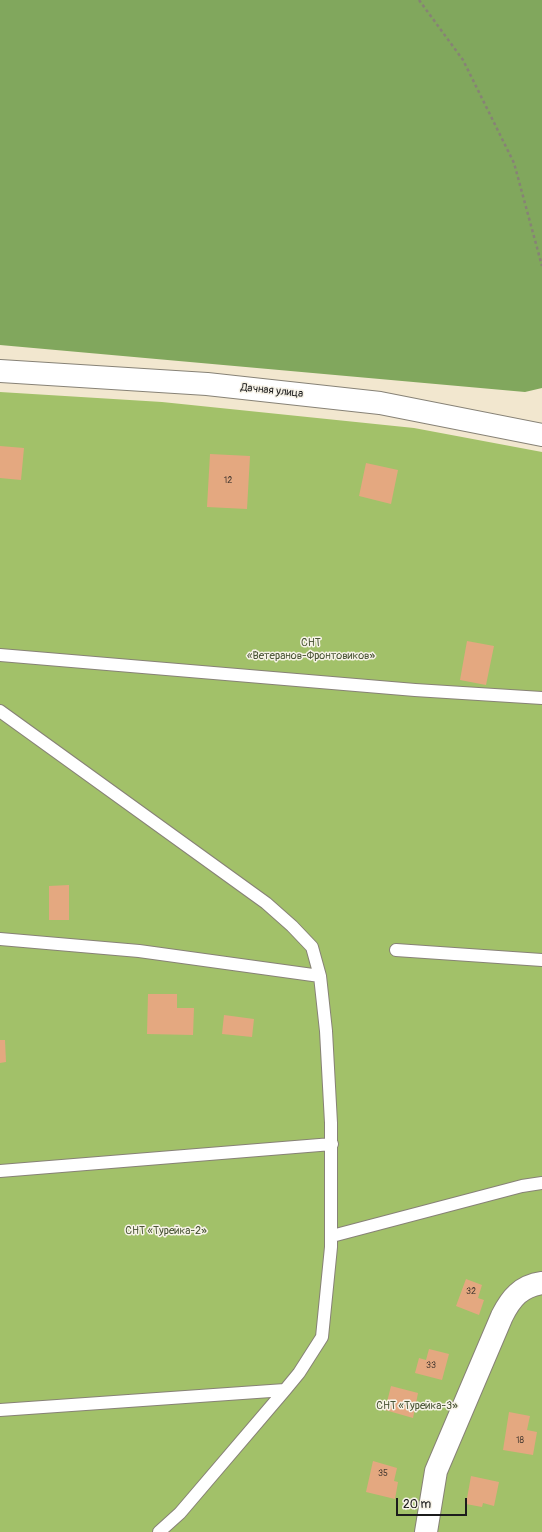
<!DOCTYPE html>
<html>
<head>
<meta charset="utf-8">
<style>
	body { margin:0 }
	#map { position:relative; width:542px; height:1532px; overflow:hidden; background:#f2e7cf; font-family:Pangolin,sans-serif }
	canvas { display:block }
	.scale { position:absolute; left:396px; top:1498px; width:71px; height:18px; box-sizing:border-box; border:2px solid #1c1c1c; border-top:0; padding-left:5px; font-size:12px; line-height:14px; white-space:nowrap; color:#1c1c1c; -webkit-text-stroke:3px #f7f3e8; paint-order:stroke }
</style>
</head>
<body>
<div id="map">
<canvas width="542" height="1532"></canvas>
<div class="scale">20 m</div>
</div>
<script>
const g = document.querySelector('canvas').getContext('2d');
g.lineJoin = 'round';
function paint(path, color) { g.fillStyle = color; g.fill(path, 'evenodd'); }
function trace(path, color, width, dash) { g.strokeStyle = color; g.lineWidth = width; g.lineCap = dash ? 'butt' : 'round'; g.setLineDash(dash || []); g.stroke(path); }
function drawText(font, color, halo, rows, align = 'center') {
  g.font = font + ' Pangolin,sans-serif'; g.lineWidth = 3; g.setLineDash([]); g.textBaseline = 'middle'; g.strokeStyle = halo; g.fillStyle = color; for (const [text, x, y, turn = 0] of rows) {
    g.save(); g.translate(x, y); g.rotate((+turn || 0) * Math.PI / 180); g.textAlign = isNaN(turn) ? turn : align; if (halo) g.strokeText(text, 0, 0); g.fillText(text, 0, 0); g.restore();
  }
}
const green = new Path2D(`
	M0,392L162,402L414,428L542,452V1532H0Z`);
const forest = new Path2D(`
	M0,0H542V388L525,392L0,345Z`);
const building = new Path2D(`
	M0,446L24,448L21,480L0,478Z
	M210,454L250,456L247,509L207,507Z
	M366,463L398,470L391,504L359,496Z
	M467,641L494,646L486,685L460,680Z
	M69,885V920H49V886Z
	M148,994H177V1008H194L193,1035L147,1034Z
	M224,1015L254,1019L252,1037L222,1034Z
	M0,1040H5L6,1062L0,1063Z
	M466,1279L482,1285L478,1298L484,1300L479,1315L456,1306Z
	M429,1349L449,1354L442,1380L415,1373L419,1358L426,1360Z
	M391,1386L418,1393L413,1418L385,1410Z
	M509,1412L530,1416L527,1430L537,1432L533,1455L503,1450Z
	M373,1461L397,1468L394,1481L398,1482L395,1499L366,1492Z
	M471,1476L499,1482L494,1506L483,1503L482,1507L466,1504Z`);
const path = new Path2D(`
	M419,0L463,60L514,163L542,266`);
const service = new Path2D(`
	M0,655L415,690L542,698
	M0,711L266,903L292,926L312,947L320,976L326,1031L331,1123V1247L322,1337L299,1373L285,1390L180,1513L159,1532
	M0,939L139,951L320,976
	M396,950L542,960
	M0,1171L332,1144
	M332,1236L522,1186L542,1183
	M0,1410L285,1390`);
const minor = new Path2D(`
	M426,1532L436,1471L502,1316C511,1298 521,1286 542,1283`);
const tertiary = new Path2D(`
	M0,371L207,384L380,403L542,435`);
const numberNames = [
	["12",228,481],
	["32",471,1292],
	["33",431,1366],
	["18",520,1441],
	["35",383,1474]
];
const streetNames = [
	["Дачная улица",272,391,6]
];
const parkNames = [
	["СНТ",311,643],
	["«Ветеранов-Фронтовиков»",311,656],
	["СНТ «Турейка-2»",166,1231],
	["СНТ «Турейка-3»",417,1406]
];
paint(green, '#a2c169');
paint(forest, '#81a75d');
paint(building, '#e4a880');
trace(service, '#878276', 14);
trace(minor, '#878276', 24);
trace(tertiary, '#878276', 24);
trace(path, '#878276', 2.5, [3, 3]);
trace(service, '#fff', 12);
trace(minor, '#fff', 22);
trace(tertiary, '#fff', 22);
drawText('9px', '#4e3f35', null, numberNames);
drawText('11px', '#1c1c1c', '#f7f3e8', streetNames);
drawText('11px', '#4b5637', '#f7f3e8', parkNames);
</script>
</body>
</html>
